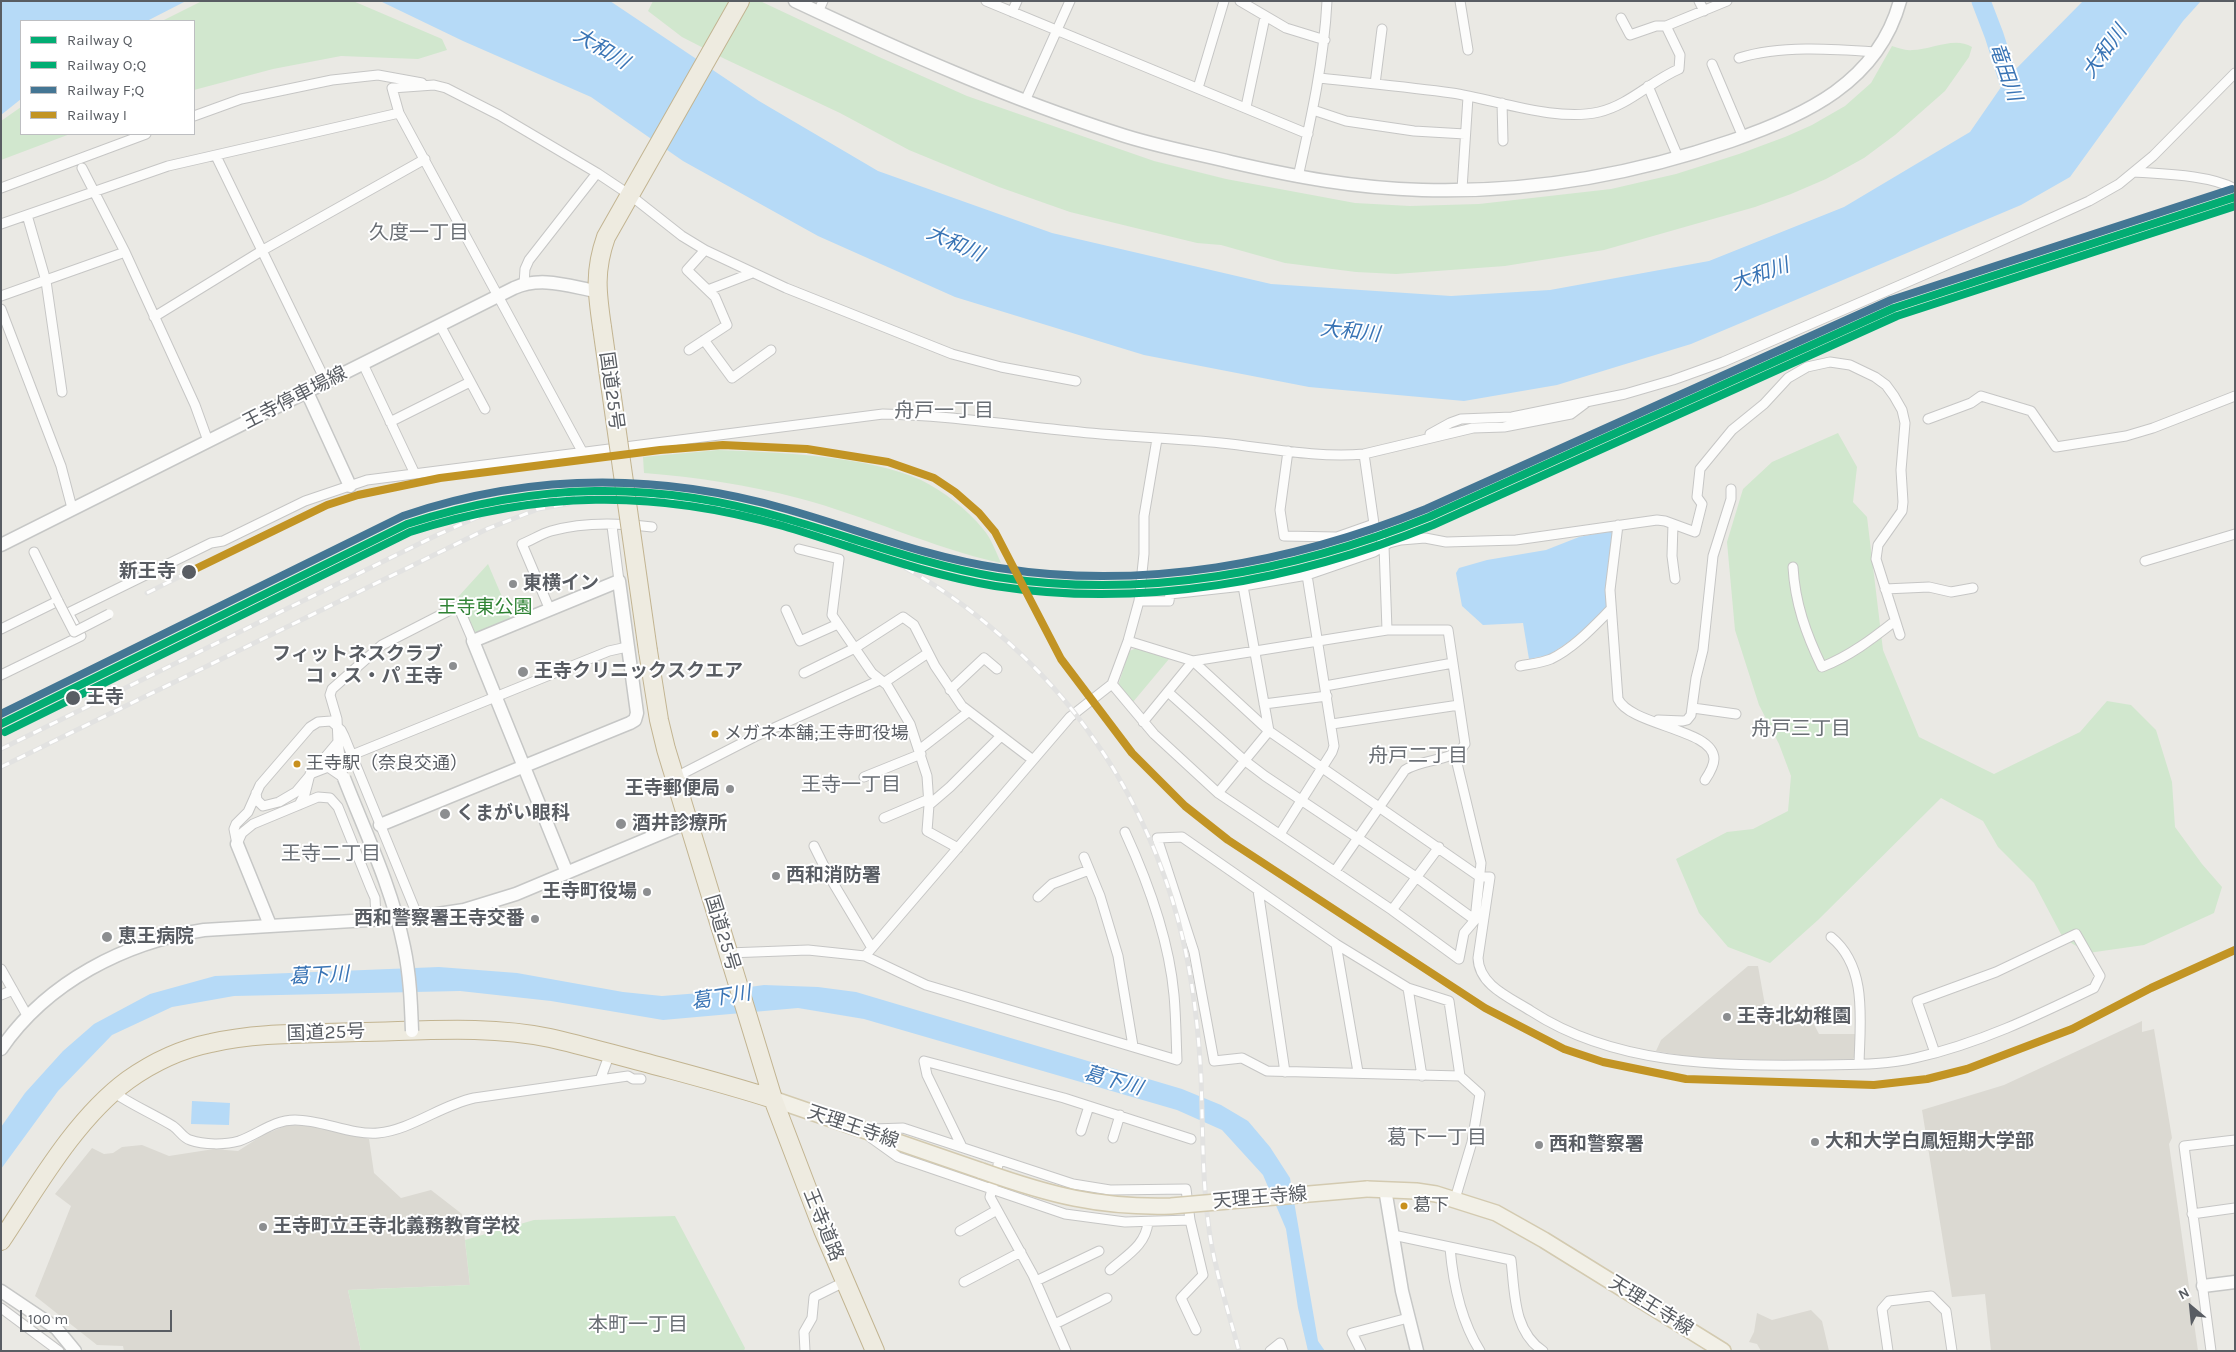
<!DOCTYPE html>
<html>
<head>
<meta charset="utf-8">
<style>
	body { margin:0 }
	#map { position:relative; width:2236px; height:1352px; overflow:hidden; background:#eae9e4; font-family:Karla,sans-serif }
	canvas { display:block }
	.frame { position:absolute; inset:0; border:2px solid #595d63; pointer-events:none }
	.legend { position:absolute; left:20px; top:20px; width:175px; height:115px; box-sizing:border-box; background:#fff; border:1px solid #bdbec1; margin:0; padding:6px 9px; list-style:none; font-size:15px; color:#595d63 }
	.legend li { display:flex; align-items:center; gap:10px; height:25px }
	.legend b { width:25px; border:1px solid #bdbec1 }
	.north { position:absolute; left:2166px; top:1282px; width:50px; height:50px; -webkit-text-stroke:4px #fff; paint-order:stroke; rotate:332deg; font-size:14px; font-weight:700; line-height:20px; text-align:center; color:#595d63 }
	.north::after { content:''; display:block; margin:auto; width:18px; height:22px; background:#595d63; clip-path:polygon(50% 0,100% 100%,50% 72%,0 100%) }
	.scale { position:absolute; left:20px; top:1310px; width:152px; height:22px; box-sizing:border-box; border:2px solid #595d63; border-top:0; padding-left:6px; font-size:15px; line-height:18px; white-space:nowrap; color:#595d63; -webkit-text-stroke:4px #fff; paint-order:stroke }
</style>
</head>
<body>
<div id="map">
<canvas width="2236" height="1352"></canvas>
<div class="frame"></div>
<ul class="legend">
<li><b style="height:6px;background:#02ad73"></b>Railway Q</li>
<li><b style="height:6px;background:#02ad73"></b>Railway O;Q</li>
<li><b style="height:6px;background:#447694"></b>Railway F;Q</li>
<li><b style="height:6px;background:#c29424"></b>Railway I</li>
</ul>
<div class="north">N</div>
<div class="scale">100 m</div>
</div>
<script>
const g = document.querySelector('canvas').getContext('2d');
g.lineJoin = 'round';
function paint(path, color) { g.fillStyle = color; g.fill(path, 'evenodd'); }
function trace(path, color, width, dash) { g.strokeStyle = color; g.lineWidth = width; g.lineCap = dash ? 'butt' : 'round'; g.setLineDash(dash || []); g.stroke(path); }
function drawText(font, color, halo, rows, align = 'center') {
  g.font = font + ' Karla,"Noto Sans JP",sans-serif'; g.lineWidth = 4; g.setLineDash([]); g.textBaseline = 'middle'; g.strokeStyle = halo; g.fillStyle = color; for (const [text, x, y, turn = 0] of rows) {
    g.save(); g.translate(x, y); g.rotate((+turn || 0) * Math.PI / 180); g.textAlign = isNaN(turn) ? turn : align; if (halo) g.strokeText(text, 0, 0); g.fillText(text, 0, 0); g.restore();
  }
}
const education = new Path2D(`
	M1748,966H1758L1768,1022L1808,1013L1819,1034H1856V1053L1853,1059L1823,1061L1709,1060L1656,1051L1661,1040Z
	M2142,1021V1032L2154,1029L2172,1138L2169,1144L2198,1351H1991L1985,1294L1952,1297L1922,1110L2004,1085Z
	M288,1125L317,1126L369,1139L374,1173L401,1198L431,1190L462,1214L470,1285L348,1290L361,1351H124L123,1346L97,1345L35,1296L71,1206L55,1194L92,1148L104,1154L113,1153L122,1147L142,1145L169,1156L214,1149L238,1151L263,1135Z
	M1811,1310L1822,1321L1829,1351H1761L1757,1344L1749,1342L1754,1332L1757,1313L1772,1320Z`);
const green = new Path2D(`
	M202,1H353L442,39L447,50L418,59L341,56L273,69L194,90V21H162Z
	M653,1H760L879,57L967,96L1154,161L1226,179L1355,203L1410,206L1479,204L1611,189L1676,174L1739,154L1785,137L1812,125L1845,106L1871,83L1892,46C1899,48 1906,51 1912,50C1932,50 1954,36 1972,47L1969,57L1945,91L1895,135L1864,158L1826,179L1791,194L1755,207L1604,250L1505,266L1396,274L1356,272L1285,263L1221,245L1197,243L1070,212L999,187L909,150L840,113L725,59L682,37L648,11Z
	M21,107V134H70L1,160V121Z
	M1838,433L1857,467L1853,502L1867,517L1883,650L1919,737L1994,774L2080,732L2107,701L2131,705L2156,730L2172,782L2175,827L2202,864L2222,887L2214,913L2144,945L2088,953L2063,938L2034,883L1998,847L1983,821L1941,798L1818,920L1770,963L1728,947L1699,913L1676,859L1727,832L1753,829L1788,811L1791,776L1779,744L1759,705L1735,630L1727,542L1743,489L1772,462Z
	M718,450C775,452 869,456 921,480C943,491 967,509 983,529C991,538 996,552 1001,563C932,548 867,516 798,498C748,485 697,477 644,473L643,457Z
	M488,564L512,620L479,633L473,631L458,597Z
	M1137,648L1169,659L1133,702L1118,686L1129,651Z
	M675,1216L745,1348L744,1351H361L348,1290L470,1285L465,1240L534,1220Z`);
const water = new Path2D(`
	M4,1H186L147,21H21V99L1,115V2Z
	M380,1H610L759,101L878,171L1052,233L1271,284L1451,296L1550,290L1709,261L1844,207L1970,132L2008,77L2083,1H2201L2183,21L2070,177L2021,205L1691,344L1557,385L1464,401L1309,387L1144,355L955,297L818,236L683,161L591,97L463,41Z
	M1611,531L1613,534L1609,556L1607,608L1579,635L1549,655L1529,659L1523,623L1483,625L1462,606L1456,573L1459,568L1487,560L1546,550L1579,537Z
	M439,967L517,973L623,992L662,996L713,992L764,985L818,987L856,992L1182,1089L1221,1105L1248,1121L1270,1147L1290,1178L1318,1341L1325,1351H1308L1298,1308L1286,1229L1263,1175L1222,1130L1177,1110L864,1019L798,1008L663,1020L551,1001L460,991L234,996L172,1007L112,1035L58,1091L1,1169V1127L25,1093L63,1051L94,1024L150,994L215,976Z
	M192,1101L230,1103L229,1125L191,1124Z`);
const river = new Path2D(`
	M1981,1L1994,35L2015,101`);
const street = new Path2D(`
	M986,1L1308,134
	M1240,1L1286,28L1325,40
	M1460,1L1468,50
	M1699,1L1704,11
	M818,12L823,1
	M1012,12L1017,1
	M1621,18L1630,35L1656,26H1666
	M1739,58C1780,45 1834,49 1877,52
	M1712,64L1743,137
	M1320,78C1364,83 1408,87 1452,93C1497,100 1556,122 1599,112C1629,105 1651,81 1679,69L1680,55L1666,26L1727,1
	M1375,84L1382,29
	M1648,86L1678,157
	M1198,88L1224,1
	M1025,101L1070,1
	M1502,103L1503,141
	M1246,107L1265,17
	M1313,110L1346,121L1414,131L1465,134
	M399,113L392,88L434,85L446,88L499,115L597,173L630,195L682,236L705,250L786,288L952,354L1001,367L1076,381
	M194,116L241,99L332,80L378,75L422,83
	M216,156L326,382
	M82,168L125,252L195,405L208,441
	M2135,172C2163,174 2211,175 2235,189
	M1298,177C1311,119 1324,61 1327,1
	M1,188L146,134
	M1462,189L1468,97
	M27,215L46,281L62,392
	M1,224L168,166L399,113L583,453
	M524,284L525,269L529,260L597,173
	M708,290L752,273
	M1,296L125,252
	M1,309L61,466L72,508
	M154,317L263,250L425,159
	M440,325L485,409
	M704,340L732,378L771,350
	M689,350L727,325L715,297L687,270L705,250
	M363,364L415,474
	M1928,419L1971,403L1981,396L2031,411L2056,447L2126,436L2153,428L2235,396
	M390,422L470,382
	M1430,434L1450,423L1461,419L1512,417L1625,394L1673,380L1723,362L1965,257L2089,201L2119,184L2153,156L2235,73
	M1288,451L1280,510L1284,536L1337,537L1374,524
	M1364,454L1374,524L1384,546L1387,630
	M1673,524L1672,556L1675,579
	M1618,525L1610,590L1618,699C1631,726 1714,729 1714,759C1714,766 1709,774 1705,780
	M612,526L619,581
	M799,549L839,559L832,615L872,673L887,685L910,724L927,776L929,805L927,831L958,848
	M2145,561L2235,534
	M1793,567C1795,603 1806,634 1822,667C1850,656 1872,639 1895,621
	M1885,589L1929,587L1951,592L1973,588
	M1139,601H1169L1170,594L1243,586L1307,575L1374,552L1389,543L1401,540L1425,538L1446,542L1516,540L1657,520L1665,521L1695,532L1702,504L1697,497L1700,469L1732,430L1764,404L1788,378L1807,367L1830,362L1850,365L1875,377L1886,385L1894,396L1902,410L1905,423L1901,470L1903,502L1902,511L1878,545L1876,559L1900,635
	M550,610L522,544C532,540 541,534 551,531C582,522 621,523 652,527
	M786,610L800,641L838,624
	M1,629L58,601L34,552
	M1128,641L1193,661L1387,630H1448L1465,744C1454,762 1424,758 1405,770L1335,871
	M1520,666C1530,664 1541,663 1551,659C1574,648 1593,627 1611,609
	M804,673L855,648L903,617L914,625L935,666L962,706L1033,760
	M1,675L81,636L68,613L211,543L223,541L305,501L367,480L883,414C949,415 1014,426 1080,432C1127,437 1174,438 1221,443C1269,448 1316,458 1364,454L1473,428L1504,427L1571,414L1587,402
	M885,682L928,653
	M1112,684L1154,734L1218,793L1392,910L1459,959L1464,933L1475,920L1481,863L1455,755
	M1325,686L1453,663
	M950,690L984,658L997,669
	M1168,692L1244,760L1265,776L1416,877L1475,920
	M1264,704L1327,696
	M1693,708L1736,714
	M1658,720L1683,721L1687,720L1691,715L1696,678L1703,650L1713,556L1731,499V489
	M1143,722L1193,661L1269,731L1480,877H1490L1478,958C1479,986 1511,998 1531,1011C1614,1065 1718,1066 1813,1065C1847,1064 1882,1066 1915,1058C1978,1044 2036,1016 2094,988L2100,976L2076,934L1996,972L1917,1001L1935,1053
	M1332,724L1459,705
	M338,742L343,778
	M919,750L968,712
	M352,755L609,651L627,647
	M864,777L921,754
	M674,778L754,737L880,680
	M256,793L257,800L263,806L279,802L296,792L338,742L337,719L330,695L332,689L382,645L458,606L473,641
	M1218,793L1269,731L1243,586
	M299,805L305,794L310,774L328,767L344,778
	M929,805L950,787L1001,736
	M884,818L929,799
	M1280,834L1332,752L1334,746L1307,575
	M237,844L234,829L236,824L248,812L260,785L310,727L318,722L331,721L341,730L344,736L418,917
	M237,844L242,833L253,824L318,797L330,798L338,807L371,889L375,898L376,918
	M814,846L829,876L872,948
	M1084,857L1100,896L1118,956L1133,1046
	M1258,890L1285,1072
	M1038,897L1052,884L1089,870
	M1392,910L1439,847
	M1831,937C1868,967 1860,1021 1859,1064
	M1336,944L1358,1072
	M728,953L808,950L865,956L926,985L1177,1060C1176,1038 1176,1017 1174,995C1169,940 1148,882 1125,832
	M865,956L1070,717L1112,684L1128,641L1139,601L1144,554V516L1157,439
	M1,969L28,1017
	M1408,988L1422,1076
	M1,995L13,990
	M600,1080L610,1053
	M113,1092C132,1105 153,1114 173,1126C179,1130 183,1138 190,1140C204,1145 225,1145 239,1141C259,1134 273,1120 295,1120C323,1120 350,1135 378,1133C411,1130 441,1105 474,1098L628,1076L633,1079H641
	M873,1129L903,1128L1073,1184L1110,1190L1186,1189L1190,1220L1203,1275L1181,1298L1196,1330
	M1081,1131L1089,1106
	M870,1137L898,1157L1065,1214L1125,1222L1190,1220
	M1113,1138L1120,1115
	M962,1147L927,1075L924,1061L1064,1098L1191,1139
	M999,1161L990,1197L1033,1275L1066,1351
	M1455,1199L1472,1142L1480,1094L1460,1076L1449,1001L1408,988L1336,944L1182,837L1157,838L1194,952L1214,1061L1242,1058L1267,1071L1460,1076
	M2192,1214L2235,1208
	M960,1231L997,1210
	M1393,1235L1511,1260C1515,1293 1513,1331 1543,1351
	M1450,1248C1453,1282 1461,1321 1480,1351
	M1110,1270C1127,1255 1146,1245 1148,1222
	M1036,1281L1099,1251
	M964,1282L1021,1252
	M1,1308L59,1351
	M1055,1324L1107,1298
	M805,1351L804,1332L812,1318L814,1297L846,1281
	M1270,1351L1280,1343L1283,1351
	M1361,1351L1352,1333L1408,1318
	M1888,1351L1882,1309L1889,1301L1931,1296L1946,1311L1952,1351
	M2211,1351L2184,1146L2235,1140`);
const secondary = new Path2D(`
	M795,1C901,51 1007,98 1119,134C1155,146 1194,153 1231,162C1296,177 1355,188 1422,190C1527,193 1632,175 1731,141C1805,116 1878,82 1900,1
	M307,392L350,486
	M1,545L514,288C541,276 568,286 596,291
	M380,825L630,723L635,720L637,713L619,581L473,641L567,873
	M237,844L270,925
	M1,1049C47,982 125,942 204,930L418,917L464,910L516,894L688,822
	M1385,1189L1402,1291L1417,1351
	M2203,1286L2235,1282
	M1,1291L56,1328L75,1351`);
const primary = new Path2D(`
	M773,1099L982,1171
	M1367,1189L1416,1191L1436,1194L1496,1213L1544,1240L1723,1351`);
const highway = new Path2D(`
	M602,327C597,293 594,271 606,237L740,1
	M648,651L659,720L666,749L773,1099L823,1230L875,1351
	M1,1241C37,1187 75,1119 128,1080C152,1063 181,1049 211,1043C259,1032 309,1034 358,1032C422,1031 488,1025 550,1038C581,1045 612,1054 643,1062C687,1074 730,1085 773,1099`);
const rail = new Path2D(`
	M147,593L189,572
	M1,749L435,536C466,522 499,506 533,501C560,496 589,497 616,498C634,499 653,498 672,499C699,502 726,509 753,516C796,526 838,537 879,555C958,590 1044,666 1093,738C1128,787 1154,842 1172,899C1190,957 1198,1017 1201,1077C1203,1130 1202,1184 1210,1236C1216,1275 1229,1313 1239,1351
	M1,767L487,529L538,509L568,504`);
const streetBridge = new Path2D(`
	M58,601L74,632L109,614`);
const secondaryBridge = new Path2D(`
	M344,778C366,834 392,888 404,947C410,975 411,1003 412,1031`);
const primaryBridge = new Path2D(`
	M982,1171C1050,1195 1099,1208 1171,1206L1367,1189`);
const highwayBridge = new Path2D(`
	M602,327L648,651`);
const rail1 = new Path2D(`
	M1,724L407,524C537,482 653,480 784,518C855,538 924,565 997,577C1143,600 1293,572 1429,517L1894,308L2235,197`);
const rail2 = new Path2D(`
	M5,732L410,532C538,491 653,489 783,526C854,547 922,574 995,586C1143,609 1295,581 1433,525L1897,316L2235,206`);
const rail3 = new Path2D(`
	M1,714L403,516C529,473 659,473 786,509C857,529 925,557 999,568C1143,591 1292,563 1426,509L1891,300L2232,189`);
const rail4 = new Path2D(`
	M189,572L327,505L358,495L440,478L660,450L723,445L807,449L888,462L934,478L955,492L979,513L995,532L1061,659L1132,753L1185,806L1228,840L1485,1008L1564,1049L1603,1062L1686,1079L1874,1085L1927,1079L1967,1069L2072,1029L2151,988L2235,950`);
const markers = [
	[189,572,8,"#595d63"],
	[513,584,5,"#8c8e90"],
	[453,666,5,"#8c8e90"],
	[523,672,6,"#8c8e90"],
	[73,698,8,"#595d63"],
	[715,734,4.5,"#c8901e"],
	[297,764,4.5,"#c8901e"],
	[730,789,5,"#8c8e90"],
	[445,814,6,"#8c8e90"],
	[621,824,6,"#8c8e90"],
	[776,876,5,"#8c8e90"],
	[647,892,5,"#8c8e90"],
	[535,919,5,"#8c8e90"],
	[107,937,6,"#8c8e90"],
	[1727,1017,5,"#8c8e90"],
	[1815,1142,5,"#8c8e90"],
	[1539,1145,5,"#8c8e90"],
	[1404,1206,4.5,"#c8901e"],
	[263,1227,5,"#8c8e90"]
];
const busNames = [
	["メガネ本舗;王寺町役場",724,734],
	["王寺駅（奈良交通）",306,764],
	["葛下",1413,1206]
];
const streetNames = [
	["国道25号",611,391,82],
	["王寺停車場線",295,398,-27],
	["国道25号",722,933,73],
	["国道25号",326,1033,-2],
	["天理王寺線",853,1127,19],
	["天理王寺線",1260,1198,-5],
	["王寺道路",823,1225,68],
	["天理王寺線",1651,1306,32]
];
const stopNames = [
	["新王寺",176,572],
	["王寺",86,698,"left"]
];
const poiNames = [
	["東横イン",523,584],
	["フィットネスクラブ",443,655,"right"],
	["コ・ス・パ 王寺",443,677,"right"],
	["王寺クリニックスクエア",534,672],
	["王寺郵便局",720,789,"right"],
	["くまがい眼科",456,814],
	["酒井診療所",632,824],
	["西和消防署",786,876],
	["王寺町役場",637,892,"right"],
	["西和警察署王寺交番",525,919,"right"],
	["恵王病院",118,937],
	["王寺北幼稚園",1737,1017],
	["大和大学白鳳短期大学部",1825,1142],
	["西和警察署",1549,1145],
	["王寺町立王寺北義務教育学校",273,1227]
];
const parkNames = [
	["王寺東公園",485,608]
];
const waterNames = [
	["大和川",601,49,31],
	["大和川",2105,52,-54],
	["竜田川",2005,72,71],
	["大和川",955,244,24],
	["大和川",1760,275,-19],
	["大和川",1350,332,6],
	["葛下川",319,976,-3],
	["葛下川",721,998,-9],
	["葛下川",1113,1081,16]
];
const neighbourhoodNames = [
	["久度一丁目",419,233],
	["舟戸一丁目",944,411],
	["舟戸三丁目",1801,729],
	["舟戸二丁目",1418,756],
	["王寺一丁目",851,785],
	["王寺二丁目",331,854],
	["葛下一丁目",1437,1138],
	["本町一丁目",638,1325]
];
paint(education, '#dbd9d2');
paint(green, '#d1e7ce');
paint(water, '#b6daf7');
trace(river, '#b6daf7', 19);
trace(street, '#c6c6c5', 11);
trace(secondary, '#c6c7c6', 15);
trace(primary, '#d3cab0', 18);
trace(highway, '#c2b491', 20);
trace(street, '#fcfcfb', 9);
trace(secondary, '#fcfcfb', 12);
trace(primary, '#f2f0e7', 15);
trace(highway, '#eeebe0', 18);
trace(rail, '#e2e2e1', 5);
trace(rail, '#fff', 3, [9]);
trace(streetBridge, '#c6c6c5', 11, []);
trace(secondaryBridge, '#c6c7c6', 15, []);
trace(primaryBridge, '#d3cab0', 18, []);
trace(highwayBridge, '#c2b491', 20, []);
trace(streetBridge, '#fcfcfb', 9);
trace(secondaryBridge, '#fcfcfb', 12);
trace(primaryBridge, '#f2f0e7', 15);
trace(highwayBridge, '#eeebe0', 18);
trace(rail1, '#02ad73', 8);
trace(rail2, '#02ad73', 8);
trace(rail3, '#447694', 8);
trace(rail4, '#c29424', 8);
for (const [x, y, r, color] of markers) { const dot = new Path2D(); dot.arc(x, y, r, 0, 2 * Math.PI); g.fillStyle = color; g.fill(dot); trace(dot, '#fff', 2); }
drawText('18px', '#595d63', '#fff', busNames, 'left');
drawText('19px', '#595d63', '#fff', streetNames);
drawText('bold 19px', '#595d63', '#fff', stopNames, 'right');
drawText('bold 19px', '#595d63', '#fff', poiNames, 'left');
drawText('19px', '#308335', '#fff', parkNames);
drawText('italic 20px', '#3974b5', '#fff', waterNames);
drawText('20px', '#6a6f75', '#fff', neighbourhoodNames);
</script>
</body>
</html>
